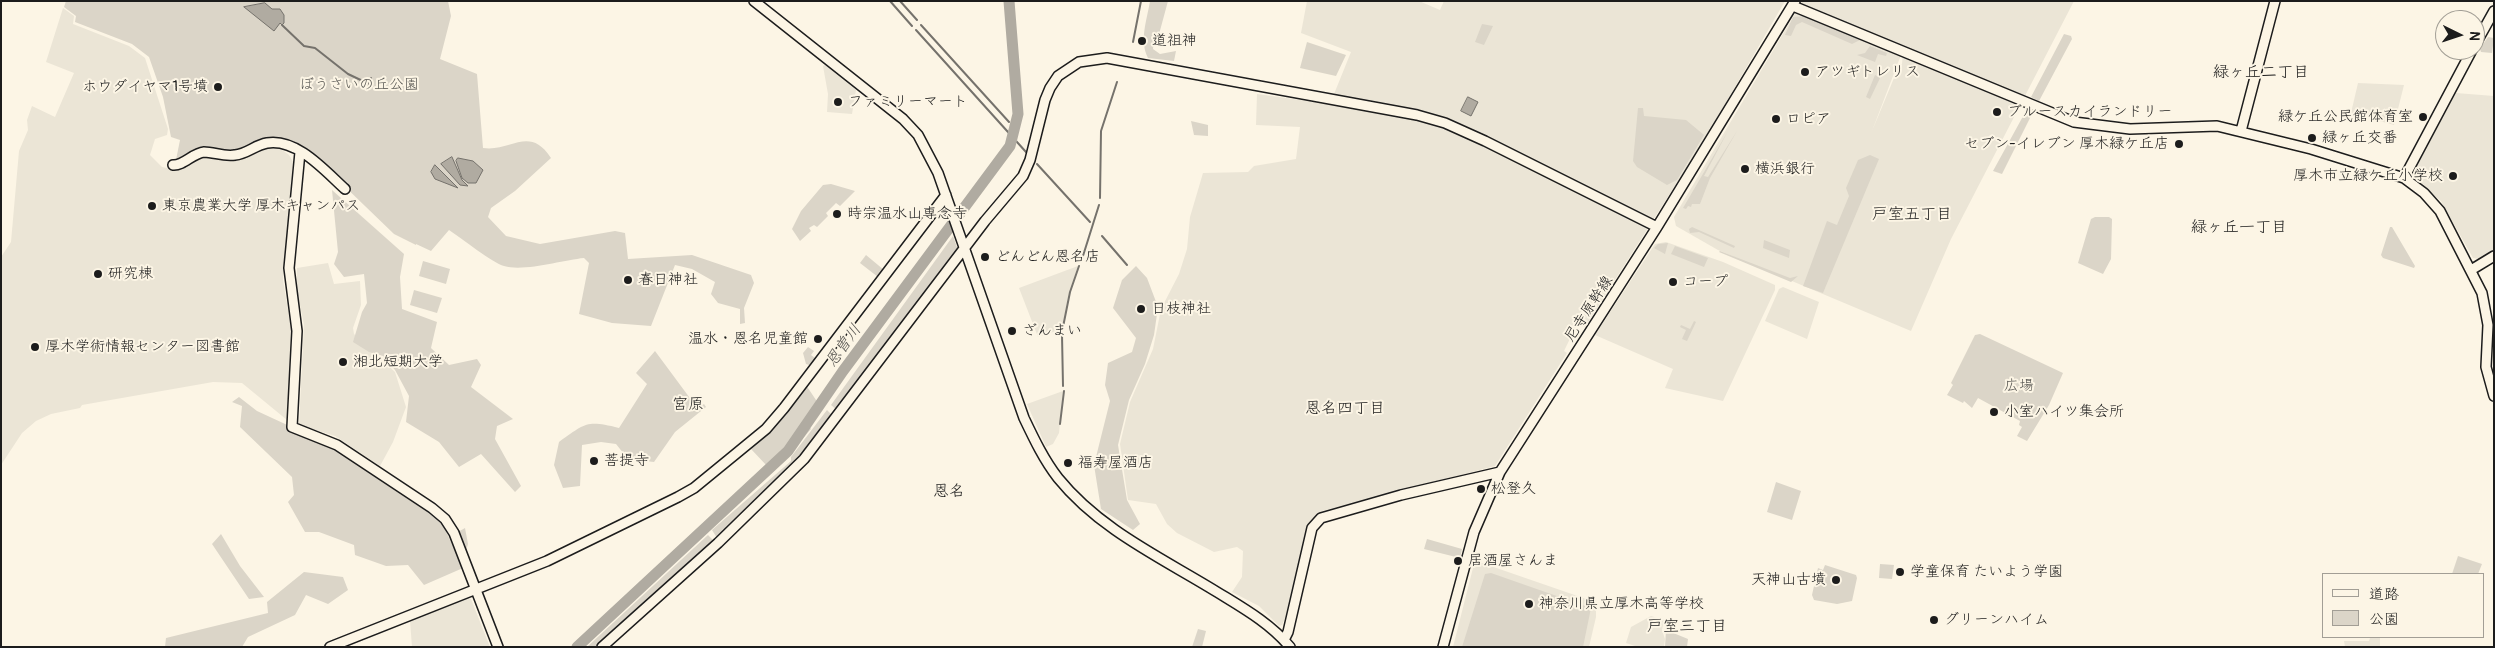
<!DOCTYPE html>
<html>
<head>
<meta charset="utf-8">
<style>
	body { margin:0 }
	#map { position:relative; width:2495px; height:648px; overflow:hidden; background:#fcf5e5; font-family:Pangolin,"Klee One",sans-serif }
	canvas { display:block }
	.frame { position:absolute; inset:0; border:2px solid #1c1c1c; pointer-events:none }
	.legend { position:absolute; left:2322px; top:573px; width:162px; height:65px; box-sizing:border-box; background:#fcf5e5; border:1px solid #a29e95; margin:0; padding:6px 9px; list-style:none; font-size:15px; color:#1c1c1c }
	.legend li { display:flex; align-items:center; gap:10px; height:25px }
	.legend b { width:25px; border:1px solid #a29e95 }
	.north { position:absolute; left:2435px; top:10px; width:50px; height:50px; box-sizing:border-box; background:#fcf5e5; border:1px solid #a29e95; border-radius:50%; rotate:94deg; font-size:14px; font-weight:700; line-height:20px; text-align:center; color:#1c1c1c }
	.north::after { content:''; display:block; margin:auto; width:18px; height:22px; background:#1c1c1c; clip-path:polygon(50% 0,100% 100%,50% 72%,0 100%) }
</style>
</head>
<body>
<div id="map">
<canvas width="2495" height="648"></canvas>
<div class="frame"></div>
<ul class="legend">
<li><b style="height:6px;background:#fcf5e5"></b>道路</li>
<li><b style="height:14px;background:#dbd5c8"></b>公園</li>
</ul>
<div class="north">N</div>
</div>
<script>
const g = document.querySelector('canvas').getContext('2d');
g.lineJoin = 'round';
function paint(path, color) { g.fillStyle = color; g.fill(path, 'evenodd'); }
function trace(path, color, width, dash) { g.strokeStyle = color; g.lineWidth = width; g.lineCap = dash ? 'butt' : 'round'; g.setLineDash(dash || []); g.stroke(path); }
function drawText(font, color, halo, rows, align = 'center') {
  g.font = font + ' Pangolin,"Klee One",sans-serif'; g.lineWidth = 4; g.setLineDash([]); g.textBaseline = 'middle'; g.strokeStyle = halo; g.fillStyle = color; for (const [text, x, y, turn = 0] of rows) {
    g.save(); g.translate(x, y); g.rotate((+turn || 0) * Math.PI / 180); g.textAlign = isNaN(turn) ? turn : align; if (halo) g.strokeText(text, 0, 0); g.fillText(text, 0, 0); g.restore();
  }
}
const built = new Path2D(`
	M1307,1H1419L1440,10L1444,1H1785L1706,137L1585,327L1579,320L1564,351L1567,353L1495,466L1322,511L1307,528L1285,618L1282,625L1279,626L1259,606L1232,592L1242,577L1243,551L1237,547L1214,552L1177,533L1167,524L1156,504L1128,500L1120,444L1130,402L1153,349L1161,309L1179,274L1187,249L1190,217L1203,173L1248,172L1254,166L1296,159L1300,127L1256,125L1257,94L1330,104L1351,52L1301,33Z
	M1792,1H2074L1951,239L1911,331L1718,250L1676,226L1674,217L1796,12L1901,55L1872,131L1899,66L1902,64L1903,53Z
	M63,8L74,16L73,24L129,46L145,58L168,129L167,135L155,139L150,155L162,167L171,169L202,155L234,160L260,148L271,146L281,149L289,155L293,162L283,280L291,328L287,420L242,383L213,382L82,405L80,408L51,414L36,421L22,433L1,465V257L11,242L19,151L28,130L27,120L32,106L55,117L74,73L46,62Z
	M825,65L856,90L852,114L827,112L828,94L823,66Z
	M2358,83L2404,85L2394,125L2351,113Z
	M2456,93L2494,96V249L2480,259L2473,258L2441,201L2413,178L2412,174Z
	M1666,242L1723,262L1775,285V290L1723,401L1665,388L1673,369L1595,335L1655,244Z
	M328,263L334,284L360,281L361,305L353,328L354,334L395,372L406,407L393,442L380,466L335,436L299,425L304,325L297,290V268Z
	M1078,266L1069,292L1062,329L1038,337L1019,288Z
	M1783,287L1819,302L1807,339L1765,321L1779,289Z
	M1063,391L1059,433L1053,444L1046,447L1027,404Z
	M1482,563L1592,601L1596,608V617L1589,647H1453L1474,564Z
	M465,597L471,599L490,647H412L410,620Z
	M1651,616L1664,620L1662,630L1665,639L1664,647H1638L1626,643L1631,627Z
	M2370,638H2380V647H2345L2344,641H2369Z`);
const green = new Path2D(`
	M66,1H448L451,16L440,59L477,74L483,148C512,152 529,125 551,158L515,191L491,208L488,217L506,236L540,244L615,231L625,233L628,259L692,255L751,275L754,283L744,308L745,323L740,324V309L718,303L711,294L715,282L692,269L675,265L651,326L612,323L579,314L589,263L584,258C563,260 524,272 504,266C493,263 461,238 449,230L431,251L416,244V245L394,234L309,152L291,141L266,139L237,152L200,149L176,160L180,140L171,137L163,97L149,57L132,44L75,22L76,16L64,7Z
	M1150,1H1168L1158,38H1154L1153,49L1160,54L1176,51L1174,61L1148,58C1139,40 1147,20 1150,1Z
	M1807,16L1860,40L1852,44L1802,22L1796,25L1791,36L1785,35L1793,17Z
	M1482,24L1493,26L1484,45L1475,42Z
	M2064,34L2071,36L2072,39L2039,101L2031,97Z
	M2488,37L2494,38L2492,53L2481,52L2480,49Z
	M1307,42L1346,55L1336,76L1300,68Z
	M1870,46L1887,53L1886,56L1878,54L1875,62L1857,55L1865,53Z
	M1875,75L1880,78L1870,99L1866,97Z
	M1638,108H1643L1644,116L1686,120L1704,135L1677,180L1667,185L1637,167L1633,161Z
	M2027,109L2033,112L2002,174L1993,171Z
	M1191,121L1208,125V136L1194,135Z
	M1728,131L1704,176L1708,177L1737,131L1710,178L1700,204H1692L1691,207L1688,206L1686,209L1683,208Z
	M1870,155L1879,159L1823,293L1803,286L1827,221L1837,225L1849,196L1846,188L1858,160Z
	M831,184L855,191L840,206L836,203L826,213L828,216L817,227L814,225L809,228L811,231L800,241L792,229L801,211L823,185Z
	M332,190L404,254L400,277L402,309L437,322L431,348L449,365L477,359L481,365L471,387L513,419L497,426L495,439L521,486L515,492L481,454L459,467L439,442L406,422L409,396L395,370L383,356L369,352L353,342L362,312L367,303L364,274L344,277L334,264L338,252Z
	M2095,217H2109L2112,219L2111,259L2103,274L2078,263L2091,219Z
	M1692,227L1735,246L1734,248L1699,232L1690,233L1689,229Z
	M2390,227H2392L2415,266L2414,268L2383,258L2381,255Z
	M953,236L958,250L837,410L831,405Z
	M1764,240L1790,250L1789,258L1763,248Z
	M1668,243L1665,254L1654,248L1658,244Z
	M1675,246L1708,258L1704,267L1671,254Z
	M1720,251L1790,278L1798,276L1791,282L1719,252Z
	M866,255L884,270L878,277L860,263Z
	M423,261L450,269L446,284L419,276Z
	M1136,266L1147,278L1158,307L1154,335L1145,364L1129,400L1118,445L1127,500L1140,524L1133,530L1101,509L1094,465L1110,401L1105,385L1108,363L1132,352L1136,338L1113,308L1122,280Z
	M414,290L442,298L437,313L410,305Z
	M1694,321L1696,322L1687,341L1682,339L1686,330L1680,327L1681,325L1690,329Z
	M1980,334L2063,373L2049,405L2027,441L2017,436L2022,427L2019,425L2020,421L1978,398L1972,408L1964,401L1963,403L1947,395L1953,385L1951,383L1975,335Z
	M808,347L814,351L811,355L815,358L809,365L806,364L803,353Z
	M655,351L698,409L704,404L706,407L675,432L654,462L628,459L616,444L601,442L582,445L580,486L563,488L554,465L559,442C586,423 586,420 619,428L647,384L636,373Z
	M806,385L818,403L806,423L811,429L780,465L774,461L767,466L751,449L785,416Z
	M239,397L257,411L337,448L417,497L442,523L463,568L424,585L408,565L386,566L355,555L354,545L319,532H305L288,502L294,495L292,477L240,427L242,406L232,402Z
	M827,410L833,416L803,459L717,538L712,530L791,461V457Z
	M1776,482L1801,491L1792,520L1767,512Z
	M465,528L468,544L465,554L458,532Z
	M221,534L240,566L264,597L249,599L212,544Z
	M708,535L714,541L612,636L598,647H587Z
	M1427,539L1462,549L1460,558L1424,549Z
	M2458,556L2482,564L2478,574H2452Z
	M1880,564L1894,565L1892,579L1879,578Z
	M1825,565L1856,575L1857,578L1852,601L1837,604L1814,600L1812,595L1818,568L1823,570Z
	M304,572L343,577L348,590L328,604L306,595L295,615L248,637L242,647H165L166,638L268,613L267,602Z
	M1491,573L1591,608L1583,647H1462L1485,574Z
	M1198,629L1206,631L1202,647H1192Z
	M1666,630L1688,639L1687,647H1665Z`);
const water = new Path2D(`
	M265,3L272,9H280L284,15V23L282,25L280,23L274,31L244,7Z
	M1468,97L1478,102L1471,116L1461,111Z
	M452,157L462,180L468,186L460,185L441,164Z
	M458,158L473,161L483,170L476,183H468L462,178L456,161Z
	M435,165L458,188L435,179L431,172Z`);
const stream = new Path2D(`
	M890,1L912,26
	M900,1L917,20
	M282,25L304,46L315,48L348,74L367,83L371,78L369,84
	M921,25L1009,122
	M916,30L1026,152
	M1133,42L1141,1
	M1012,123L1016,125
	M1037,164L1090,222
	M1100,198L1101,131L1117,82
	M1102,236L1127,265
	M1082,259L1099,205
	M1063,327L1070,292L1079,266
	M1062,335L1063,386
	M1060,424L1064,391`);
const river = new Path2D(`
	M577,647L788,451L843,371L1010,146L1018,114L1009,1`);
const tertiary = new Path2D(`
	M754,1L903,119L918,135L938,173L1024,418C1034,439 1044,460 1058,478C1100,530 1162,558 1217,592C1243,608 1270,623 1290,647
	M1793,6L2074,122L2130,129L2217,126L2311,149L2404,178L2424,193L2440,211L2482,293L2488,325L2486,367L2494,396
	M2475,45L2494,11
	M2241,131L2275,1
	M300,152L289,268L297,331L292,427L337,445L432,508L445,519L454,533L498,647
	M173,165C183,166 193,153 204,152C214,152 224,157 235,155C247,154 255,145 267,143C297,138 325,171 345,189
	M2404,178L2472,50
	M2471,270L2494,256
	M1284,640L1288,632L1312,528L1321,518L1401,495L1500,472
	M330,647L547,561L678,497L694,488L738,452L766,429L784,408L946,195
	M602,647L718,543L804,459L985,221L1023,176L1030,160L1045,100L1050,88L1058,76L1079,62L1107,58L1417,115L1445,123L1485,141L1657,227
	M1443,647L1474,532L1500,472L1657,227L1795,1`);
const markers = [
	[1142,41,5,"#1c1c1c"],
	[1805,72,5,"#1c1c1c"],
	[218,87,5,"#1c1c1c"],
	[838,102,5,"#1c1c1c"],
	[1997,112,5,"#1c1c1c"],
	[2423,117,5,"#1c1c1c"],
	[1776,119,5,"#1c1c1c"],
	[2312,138,5,"#1c1c1c"],
	[2179,144,5,"#1c1c1c"],
	[1745,169,5,"#1c1c1c"],
	[2453,176,5,"#1c1c1c"],
	[152,206,5,"#1c1c1c"],
	[837,214,5,"#1c1c1c"],
	[985,257,5,"#1c1c1c"],
	[98,274,5,"#1c1c1c"],
	[628,280,5,"#1c1c1c"],
	[1673,282,5,"#1c1c1c"],
	[1141,309,5,"#1c1c1c"],
	[1012,331,5,"#1c1c1c"],
	[818,339,5,"#1c1c1c"],
	[35,347,5,"#1c1c1c"],
	[343,362,5,"#1c1c1c"],
	[1994,412,5,"#1c1c1c"],
	[594,461,5,"#1c1c1c"],
	[1068,463,5,"#1c1c1c"],
	[1481,489,5,"#1c1c1c"],
	[1458,561,5,"#1c1c1c"],
	[1900,572,5,"#1c1c1c"],
	[1836,580,5,"#1c1c1c"],
	[1529,604,5,"#1c1c1c"],
	[1934,620,5,"#1c1c1c"]
];
const poiNames = [
	["道祖神",1152,41],
	["アツギトレリス",1815,72],
	["ホウダイヤマ1号墳",208,87,"right"],
	["ファミリーマート",848,102],
	["ブルースカイランドリー",2007,112],
	["緑ケ丘公民館体育室",2413,117,"right"],
	["ロピア",1786,119],
	["緑ヶ丘交番",2322,138],
	["セブン-イレブン 厚木緑ケ丘店",2169,144,"right"],
	["横浜銀行",1755,169],
	["厚木市立緑ケ丘小学校",2443,176,"right"],
	["東京農業大学 厚木キャンパス",162,206],
	["時宗温水山専念寺",847,214],
	["どんどん恩名店",995,257],
	["研究棟",108,274],
	["春日神社",638,280],
	["コープ",1683,282],
	["日枝神社",1151,309],
	["ざんまい",1022,331],
	["温水・恩名児童館",808,339,"right"],
	["厚木学術情報センター図書館",45,347],
	["湘北短期大学",353,362],
	["小室ハイツ集会所",2004,412],
	["菩提寺",604,461],
	["福寿屋酒店",1078,463],
	["松登久",1491,489],
	["居酒屋さんま",1468,561],
	["学童保育 たいよう学園",1910,572],
	["天神山古墳",1826,580,"right"],
	["神奈川県立厚木高等学校",1539,604],
	["グリーンハイム",1944,620]
];
const parkNames = [
	["ぼうさいの丘公園",359,85],
	["広場",2019,386]
];
const streetNames = [
	["尼寺原幹線",1589,309,-57]
];
const neighbourhoodNames = [
	["緑ヶ丘二丁目",2261,73],
	["戸室五丁目",1912,215],
	["緑ヶ丘一丁目",2239,228],
	["宮原",688,405],
	["恩名四丁目",1345,409],
	["恩名",949,492],
	["戸室三丁目",1687,627]
];
const waterNames = [
	["恩曽川",844,346,-54]
];
paint(built, '#ebe5d6');
paint(green, '#dbd5c8');
paint(water, '#b0aba1');
trace(water, '#75726c', 1);
trace(stream, '#75726c', 2);
trace(river, '#b0aba1', 11);
trace(tertiary, '#1c1c1c', 12);
trace(tertiary, '#fcf5e5', 9);
for (const [x, y, r, color] of markers) { const dot = new Path2D(); dot.arc(x, y, r, 0, 2 * Math.PI); g.fillStyle = color; g.fill(dot); trace(dot, '#fcf5e5', 2); }
drawText('15px', '#1c1c1c', '#fcf5e5', poiNames, 'left');
drawText('15px', '#555450', '#fcf5e5', parkNames);
drawText('15px', '#1c1c1c', '#fcf5e5', streetNames);
drawText('16px', '#1c1c1c', '#fcf5e5', neighbourhoodNames);
drawText('italic 16px', '#575551', '#fcf5e5', waterNames);
</script>
</body>
</html>
